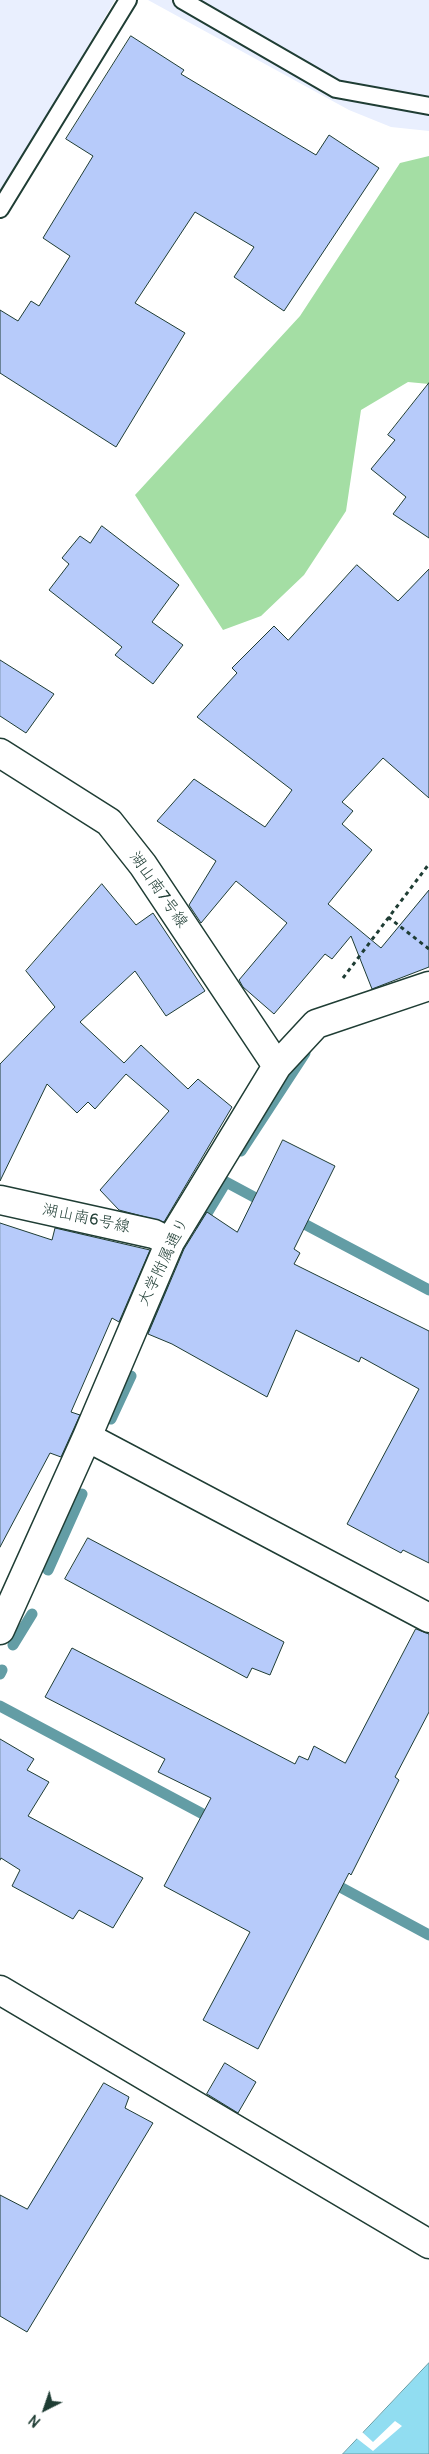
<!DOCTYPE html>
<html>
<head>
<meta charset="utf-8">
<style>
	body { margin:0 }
	#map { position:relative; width:429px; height:2454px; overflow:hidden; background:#fff; font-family:Pangolin,sans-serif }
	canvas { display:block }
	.north { position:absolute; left:20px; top:2384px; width:50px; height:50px; -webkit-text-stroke:4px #fff; paint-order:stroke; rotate:221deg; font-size:14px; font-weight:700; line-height:20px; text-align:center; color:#1f3d34 }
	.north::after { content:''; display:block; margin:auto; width:18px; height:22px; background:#1f3d34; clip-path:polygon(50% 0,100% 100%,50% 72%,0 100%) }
</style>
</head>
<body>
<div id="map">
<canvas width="429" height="2454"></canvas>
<div class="north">N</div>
</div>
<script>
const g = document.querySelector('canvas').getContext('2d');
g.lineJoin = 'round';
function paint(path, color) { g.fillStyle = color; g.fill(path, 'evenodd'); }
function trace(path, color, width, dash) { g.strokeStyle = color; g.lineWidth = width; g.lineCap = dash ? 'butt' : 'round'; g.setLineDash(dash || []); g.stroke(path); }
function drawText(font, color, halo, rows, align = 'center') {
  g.font = font + ' Pangolin,"Klee One",sans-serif'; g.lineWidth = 4.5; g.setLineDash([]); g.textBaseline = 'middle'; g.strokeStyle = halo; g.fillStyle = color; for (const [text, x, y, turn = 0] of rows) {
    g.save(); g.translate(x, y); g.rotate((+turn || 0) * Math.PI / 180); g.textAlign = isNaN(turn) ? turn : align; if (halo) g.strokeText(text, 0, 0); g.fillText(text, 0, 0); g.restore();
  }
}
const built = new Path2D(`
	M0,0H115L0,196Z
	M148,0H429V131L391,127L349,110Z`);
const green = new Path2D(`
	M429,156V384L408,382L361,410L346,511L304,575L261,616L223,630L135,495L300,316L400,163Z`);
const water = new Path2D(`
	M429,2363V2454H343Z`);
const pier = new Path2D(`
	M395,2421L402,2426L373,2451L355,2437L361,2431L373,2442Z`);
const stream = new Path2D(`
	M241,1151L305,1053
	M293,1218L429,1290
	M200,1225L226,1182L267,1204
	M148,1327L166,1290
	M111,1419L131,1376
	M48,1570L82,1494
	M13,1645L32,1614
	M0,1674L2,1670
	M0,1706L216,1821
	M329,1881L429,1935`);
const building = new Path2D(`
	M131,36L184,70L181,74L316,155L329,135L379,168L284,311L234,277L254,247L195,212L135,303L185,333L116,447L0,373V310L18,321L31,301L39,306L70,256L43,238L93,156L66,139Z
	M429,383V538L393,514L406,497L371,469L395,440L388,435Z
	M102,526L179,585L152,622L183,645L153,684L115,655L122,647L49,590L69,564L62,558L80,536L90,543Z
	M357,565L398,601L429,569V798L383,758L342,802L353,811L342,824L372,850L328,904L381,948L429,890V967L372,989L351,936L332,959L325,954L274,1014L243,987L239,980L287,923L236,881L201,923L189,905L216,861L157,821L194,779L265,827L292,790L197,717L237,673L232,668L274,626L288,640Z
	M0,660L54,694L26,733L0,716Z
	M102,884L136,925L153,913L205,991L166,1016L135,971L80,1022L124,1063L141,1045L188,1089L198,1079L232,1107L164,1222L119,1210L100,1190L169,1111L126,1074L95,1109L88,1102L77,1113L47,1084L0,1181V1064L55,1007L26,971Z
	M283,1140L335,1166L294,1249L300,1253L294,1264L429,1331V1563L403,1550L401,1553L347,1524L419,1389L361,1357L359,1362L296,1330L267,1397L172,1344L148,1334L184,1249L207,1212L237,1232Z
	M0,1223L52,1240L55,1228L150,1250L119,1322L112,1318L71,1412L80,1415L61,1457L50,1453L0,1547Z
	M88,1538L284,1642L270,1675L252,1668L247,1678L65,1579Z
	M416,1629L429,1634V1712L395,1777L399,1780L351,1875L349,1873L258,2049L203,2020L250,1932L164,1886L211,1798L158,1772L165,1759L45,1697L72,1648L295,1764L299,1756L308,1760L314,1746L345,1763Z
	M0,1739L34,1759L27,1770L49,1782L28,1816L143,1878L113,1928L79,1910L73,1919L12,1886L20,1870L1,1858L0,1860Z
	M225,2063L256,2082L238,2113L207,2094Z
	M104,2083L129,2097L125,2108L153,2123L27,2332L0,2316V2195L27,2209Z`);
const path = new Path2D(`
	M388,917L429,949
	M343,978L429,864`);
const service = new Path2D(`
	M182,0L336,89L429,106
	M0,209L128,0`);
const minor = new Path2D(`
	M0,753L109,822L143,865L277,1066
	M0,1200L154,1234L170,1242
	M87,1437L429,1618
	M0,1630L87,1437L170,1242L277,1066L316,1024L429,986
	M0,1990L429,2244`);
const streetNames = [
	["湖山南7号線",158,890,55],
	["湖山南6号線",86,1219,12],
	["大学附属通り",164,1262,-64]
];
paint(built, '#e9effe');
paint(green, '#a4dea4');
paint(water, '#91ddf1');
trace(water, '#639da5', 1);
paint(pier, '#fff');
trace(stream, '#639da5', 11);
paint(building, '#b7cbfa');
trace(building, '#1f3d34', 1);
trace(service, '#1f3d34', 20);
trace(minor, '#1f3d34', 31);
trace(path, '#1f3d34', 3, [4, 4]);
trace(service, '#fff', 16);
trace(minor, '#fff', 28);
drawText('16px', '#1f3d34', '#fff', streetNames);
</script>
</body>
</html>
